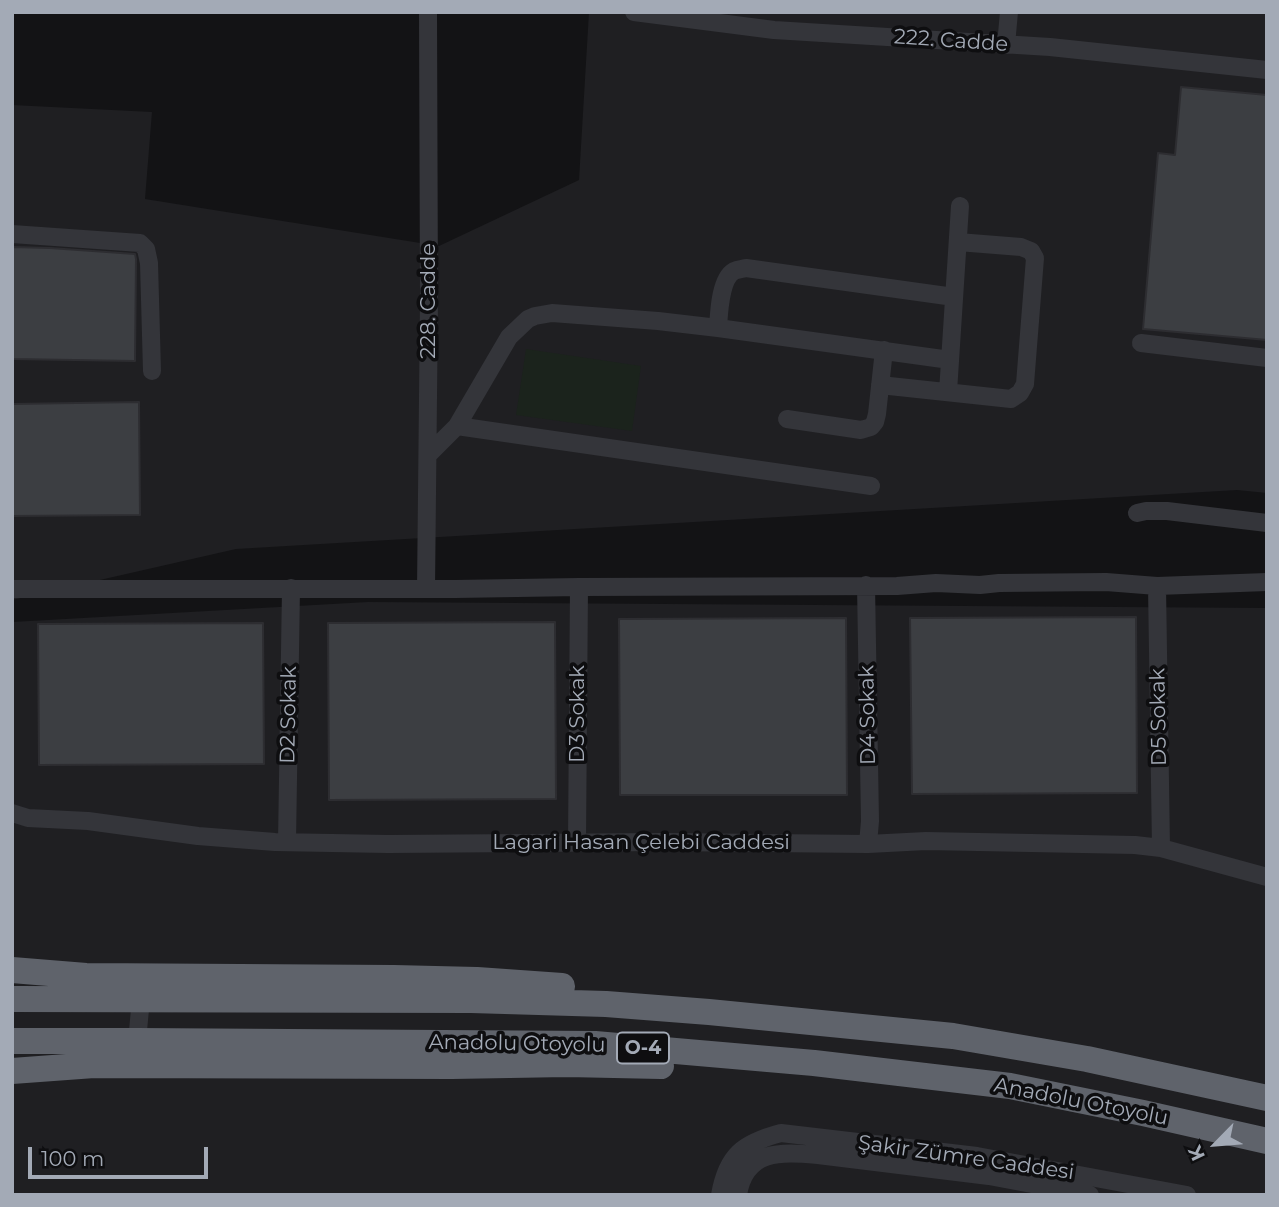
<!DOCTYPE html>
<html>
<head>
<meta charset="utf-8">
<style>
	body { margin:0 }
	#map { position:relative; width:1279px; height:1207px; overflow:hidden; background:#131315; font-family:Montserrat,sans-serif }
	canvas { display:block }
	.frame { position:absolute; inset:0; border:14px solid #a3aab6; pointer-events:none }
	.north { position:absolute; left:1181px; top:1109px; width:70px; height:70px; -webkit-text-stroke:5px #0e0e10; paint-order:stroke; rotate:245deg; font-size:19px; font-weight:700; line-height:28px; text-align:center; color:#a3aab6 }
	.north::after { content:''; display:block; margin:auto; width:24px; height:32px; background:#a3aab6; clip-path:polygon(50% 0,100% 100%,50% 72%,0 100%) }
	.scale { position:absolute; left:28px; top:1147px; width:180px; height:32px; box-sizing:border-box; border:4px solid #a3aab6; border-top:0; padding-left:9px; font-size:21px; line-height:24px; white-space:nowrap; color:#a3aab6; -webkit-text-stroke:5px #0e0e10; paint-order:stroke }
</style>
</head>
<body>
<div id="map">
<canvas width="1279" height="1207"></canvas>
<div class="frame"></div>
<div class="north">K</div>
<div class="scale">100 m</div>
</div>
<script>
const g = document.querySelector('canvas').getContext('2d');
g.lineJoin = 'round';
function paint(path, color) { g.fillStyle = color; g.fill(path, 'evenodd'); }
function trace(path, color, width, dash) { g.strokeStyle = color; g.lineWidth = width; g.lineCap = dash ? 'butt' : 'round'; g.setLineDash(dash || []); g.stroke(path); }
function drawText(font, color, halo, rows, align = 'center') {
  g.font = font + ' Montserrat,sans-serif'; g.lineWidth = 7; g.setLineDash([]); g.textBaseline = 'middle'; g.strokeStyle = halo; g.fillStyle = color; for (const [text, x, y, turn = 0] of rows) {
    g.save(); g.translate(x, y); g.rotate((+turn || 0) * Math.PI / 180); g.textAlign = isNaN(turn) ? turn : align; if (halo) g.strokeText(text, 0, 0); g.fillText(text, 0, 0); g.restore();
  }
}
const built = new Path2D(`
	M589,12H623L706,23L707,12H1267V493L1237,490L236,549L12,600V105L152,112L145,199L439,246L579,180Z
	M368,602L1267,608V1195H12V622Z`);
const green = new Path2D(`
	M526,349L641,366L632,431L516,415Z`);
const building = new Path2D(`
	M1181,87L1267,95V340L1143,329L1158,153L1175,155Z
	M12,247L50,248L135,254L136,259L135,361L12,359Z
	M139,402L140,515L12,516V404Z
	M1136,617L1137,793L912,794L910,618Z
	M846,618L847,795H620L619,619Z
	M555,622L556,799L329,800L328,623Z
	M263,623L264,764L39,765L38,624Z`);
const minor = new Path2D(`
	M634,12L774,30L1050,47L1267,70
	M1006,45L1009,12
	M12,234L140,243L146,249L149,263L152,371
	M718,328C719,313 720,279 734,271C738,269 742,269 746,268L954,297
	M1141,343L1267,358
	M880,385L1011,399L1020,393L1025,384L1035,258L1031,251L1021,247L958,242
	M948,392L960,206
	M787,419L861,430L871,427L875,422L877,414L884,350
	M457,426L871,486
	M428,455L457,426L509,337L528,319L535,316L552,313L658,321L718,328L950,360
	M1137,513L1146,511H1167L1267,523
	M866,585L870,821L868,844
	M1157,586L1161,848
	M12,589H455L579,587L897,586L936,583L980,585L999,583L1106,582L1157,586L1267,582
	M426,589L429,301L428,12
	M12,813L28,818L88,821L198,836L275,842L388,844L663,842L868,844L926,841L1135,845L1161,848L1267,877
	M287,842L291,588
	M577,842L579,587
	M137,1041L141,999
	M720,1195C727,1155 743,1143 781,1133L977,1156L1187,1195
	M738,1195C745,1149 781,1152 818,1155L989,1176L1090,1195`);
const highway = new Path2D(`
	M12,970L86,976L394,978L477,980L562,986
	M12,999L471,1000L606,1004L709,1012L953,1036L1087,1059L1267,1098
	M12,1041H137L595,1044L814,1063L1010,1086L1143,1113L1267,1141
	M12,1071L94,1065L452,1066L567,1064L661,1066`);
const shields = [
	[643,1048,52]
];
const shieldNames = [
	["O-4",643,1048]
];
const streetNames = [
	["222. Cadde",951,41,4],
	["228. Cadde",429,301,-90],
	["D3 Sokak",578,714,-90],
	["D2 Sokak",289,715,-89],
	["D4 Sokak",868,715,-91],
	["D5 Sokak",1159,717,-91],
	["Lagari Hasan Çelebi Caddesi",641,843],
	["Anadolu Otoyolu",517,1044,1],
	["Anadolu Otoyolu",1081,1102,11],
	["Şakir Zümre Caddesi",966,1158,8]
];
paint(built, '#1f1f22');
paint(green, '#1b231c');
paint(building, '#3c3e42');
trace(building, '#2d2d31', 2);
trace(minor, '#34353a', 18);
trace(highway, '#5f636b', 26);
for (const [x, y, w] of shields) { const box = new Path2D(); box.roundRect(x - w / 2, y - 15.5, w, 31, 5); g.fillStyle = '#0e0e10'; g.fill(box); trace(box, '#a3aab6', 2); }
drawText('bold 19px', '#a3aab6', null, shieldNames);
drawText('21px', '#a3aab6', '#0e0e10', streetNames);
</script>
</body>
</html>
